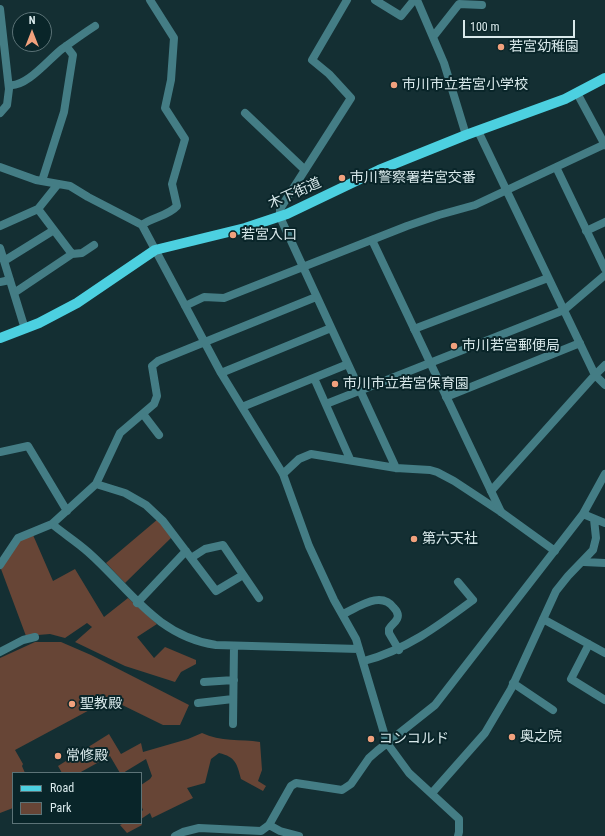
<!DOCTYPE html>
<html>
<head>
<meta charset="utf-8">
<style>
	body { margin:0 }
	#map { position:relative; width:605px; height:836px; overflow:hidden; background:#142f33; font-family:"Roboto Condensed",sans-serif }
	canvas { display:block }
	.legend { position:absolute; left:12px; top:772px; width:130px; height:52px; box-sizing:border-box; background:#092529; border:1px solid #5c7377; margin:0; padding:5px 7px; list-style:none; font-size:12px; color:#d9e9eb }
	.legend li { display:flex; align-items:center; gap:8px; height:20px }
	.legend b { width:20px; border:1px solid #5c7377 }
	.north { position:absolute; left:12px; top:12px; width:40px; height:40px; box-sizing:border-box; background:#092529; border:1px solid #5c7377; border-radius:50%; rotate:0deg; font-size:11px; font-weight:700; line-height:16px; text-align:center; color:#d9e9eb }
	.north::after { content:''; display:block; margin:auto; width:14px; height:18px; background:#f1a17d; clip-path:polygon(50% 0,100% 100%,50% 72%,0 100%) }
	.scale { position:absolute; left:463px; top:20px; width:112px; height:18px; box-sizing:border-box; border:2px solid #d9e9eb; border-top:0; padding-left:5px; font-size:12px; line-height:14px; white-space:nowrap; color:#d9e9eb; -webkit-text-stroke:3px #092529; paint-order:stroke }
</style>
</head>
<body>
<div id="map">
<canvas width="605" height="836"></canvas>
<ul class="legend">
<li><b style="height:5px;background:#4cd0e0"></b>Road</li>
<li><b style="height:11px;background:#674536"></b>Park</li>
</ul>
<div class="north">N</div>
<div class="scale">100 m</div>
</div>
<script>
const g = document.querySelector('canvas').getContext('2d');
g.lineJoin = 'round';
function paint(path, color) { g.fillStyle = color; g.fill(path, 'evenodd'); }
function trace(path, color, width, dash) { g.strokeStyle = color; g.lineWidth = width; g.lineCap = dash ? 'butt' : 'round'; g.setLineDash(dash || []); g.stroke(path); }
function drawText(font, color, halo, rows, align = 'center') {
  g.font = font + ' "Roboto Condensed","Noto Sans JP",sans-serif'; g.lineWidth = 4; g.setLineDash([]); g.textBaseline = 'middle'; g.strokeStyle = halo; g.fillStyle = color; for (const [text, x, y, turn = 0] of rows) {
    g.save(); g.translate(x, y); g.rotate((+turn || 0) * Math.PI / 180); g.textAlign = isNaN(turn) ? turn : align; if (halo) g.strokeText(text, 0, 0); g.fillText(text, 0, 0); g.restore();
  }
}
const green = new Path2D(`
	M158,519L172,537L125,583L106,563Z
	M33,535L53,581L75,569L104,617L128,598L157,624L137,637L154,658L165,647L196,660V664L181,672L175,682L125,666L75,642L92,627L87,623L65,638L50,634L26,636L1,569L19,540Z
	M35,642H61L91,655L189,705L180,725H163L110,699L15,750L23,764L22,766L25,773H13V808L0,813V658Z
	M202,733C220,742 241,739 260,742L262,770L258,781L266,786L263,791L241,779C237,764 236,757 219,753L211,759L205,783L187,788L193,798L152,818L150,813L141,819V812L143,810L141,805V785L150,779L152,776L146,759L123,773H120L110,756L79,773H62L58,766L109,734L121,754L141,743L143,752L188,739Z
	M124,823H141L142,825L127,833L120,825Z`);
const minor = new Path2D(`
	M347,0L312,60L329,74L351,98L280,209V217L396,468
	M375,0L401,16L414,0
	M417,0L444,63L466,135
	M0,9L9,89L7,105L0,113
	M433,37L459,4L482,5
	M9,85C26,88 49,59 62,49C73,41 84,33 95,26
	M577,93L605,145
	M245,113L305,170
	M478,131L595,375L605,385
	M0,167L36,180L70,186L88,197L142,225L221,373L283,474L309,546L334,600L356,639L387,743L409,773L459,819V832L458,836
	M556,167L605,269
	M42,181L64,112L73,55L66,46
	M38,209L72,254
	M142,225C153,217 168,216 177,206L172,184L185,139L165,108L171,80L174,38L150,0
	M0,226L38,209L58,184
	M586,231L605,222
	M0,248L25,329
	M4,261L54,230
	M0,282L10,280
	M14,293L72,254L82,253L94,245
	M185,306L204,297L224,298L407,226L439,215L475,205L605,144
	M414,329L548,278
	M221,373L331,328
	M314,378L350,459
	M446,397L580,343
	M326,404L564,310L605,275
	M242,407L348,364
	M143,414L159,435
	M0,452L28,446L67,511
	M283,474L299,459L311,454L396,468L430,470L437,472L454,481L501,512L555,551
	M96,484L125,493L146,505L163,521L216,591L243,575
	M491,491L595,375L605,365
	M583,514L605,523
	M52,524C64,534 77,542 88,552C130,589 156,636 216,645L359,649
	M191,558L205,549L223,545L259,598
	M584,562L605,563
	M0,565L18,538L52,524L96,484L120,433L154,404L157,396L152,366L158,361L316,297
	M137,603L186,551
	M343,614C359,607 381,590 394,608C397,611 399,615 397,619C395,623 391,625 389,629V633L399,650
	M543,619L605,653
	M589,644L571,679L605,700
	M0,652L23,640L35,637
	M364,661C406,650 438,626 473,600L458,582
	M204,682L234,680
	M513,683L553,710
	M198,703L233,699
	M233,724L234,646
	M432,793L485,733L511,689L556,591L568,576L593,550L596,538L594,519
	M269,825L280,831L299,836
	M175,836L183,832L199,828L261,831L269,825L291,786L296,783L342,790L351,784L369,758L377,751L435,705L583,514L605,474`);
const tertiary = new Path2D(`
	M372,240L501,512`);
const primary = new Path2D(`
	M0,338L39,323L77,303L155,250L245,228L287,214L379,170L466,135L565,99L605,78`);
const markers = [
	[501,47,4,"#f1a17d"],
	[394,85,4,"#f1a17d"],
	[342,178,4,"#f1a17d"],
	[233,235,4,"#f1a17d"],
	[454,346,4,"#f1a17d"],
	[335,384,4,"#f1a17d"],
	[414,539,4,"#f1a17d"],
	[72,704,4,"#f1a17d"],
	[512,737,4,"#f1a17d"],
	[371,739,4,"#f1a17d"],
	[58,756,4,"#f1a17d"]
];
const poiNames = [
	["若宮幼稚園",509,47],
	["市川市立若宮小学校",402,85],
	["市川警察署若宮交番",350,178],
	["若宮入口",241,235],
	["市川若宮郵便局",462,346],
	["市川市立若宮保育園",343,384],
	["第六天社",422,539],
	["聖教殿",80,704],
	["奥之院",520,737],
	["コンコルド",379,739],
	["常修殿",66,756]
];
const streetNames = [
	["木下街道",295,194,-24]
];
paint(green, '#674536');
trace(minor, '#447d85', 8);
trace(tertiary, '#447d85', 8);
trace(primary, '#4cd0e0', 10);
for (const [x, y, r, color] of markers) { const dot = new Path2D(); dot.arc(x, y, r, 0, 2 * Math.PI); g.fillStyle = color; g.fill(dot); trace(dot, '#092529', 1.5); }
drawText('14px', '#d9e9eb', '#092529', poiNames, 'left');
drawText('14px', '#d9e9eb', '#092529', streetNames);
</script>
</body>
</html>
